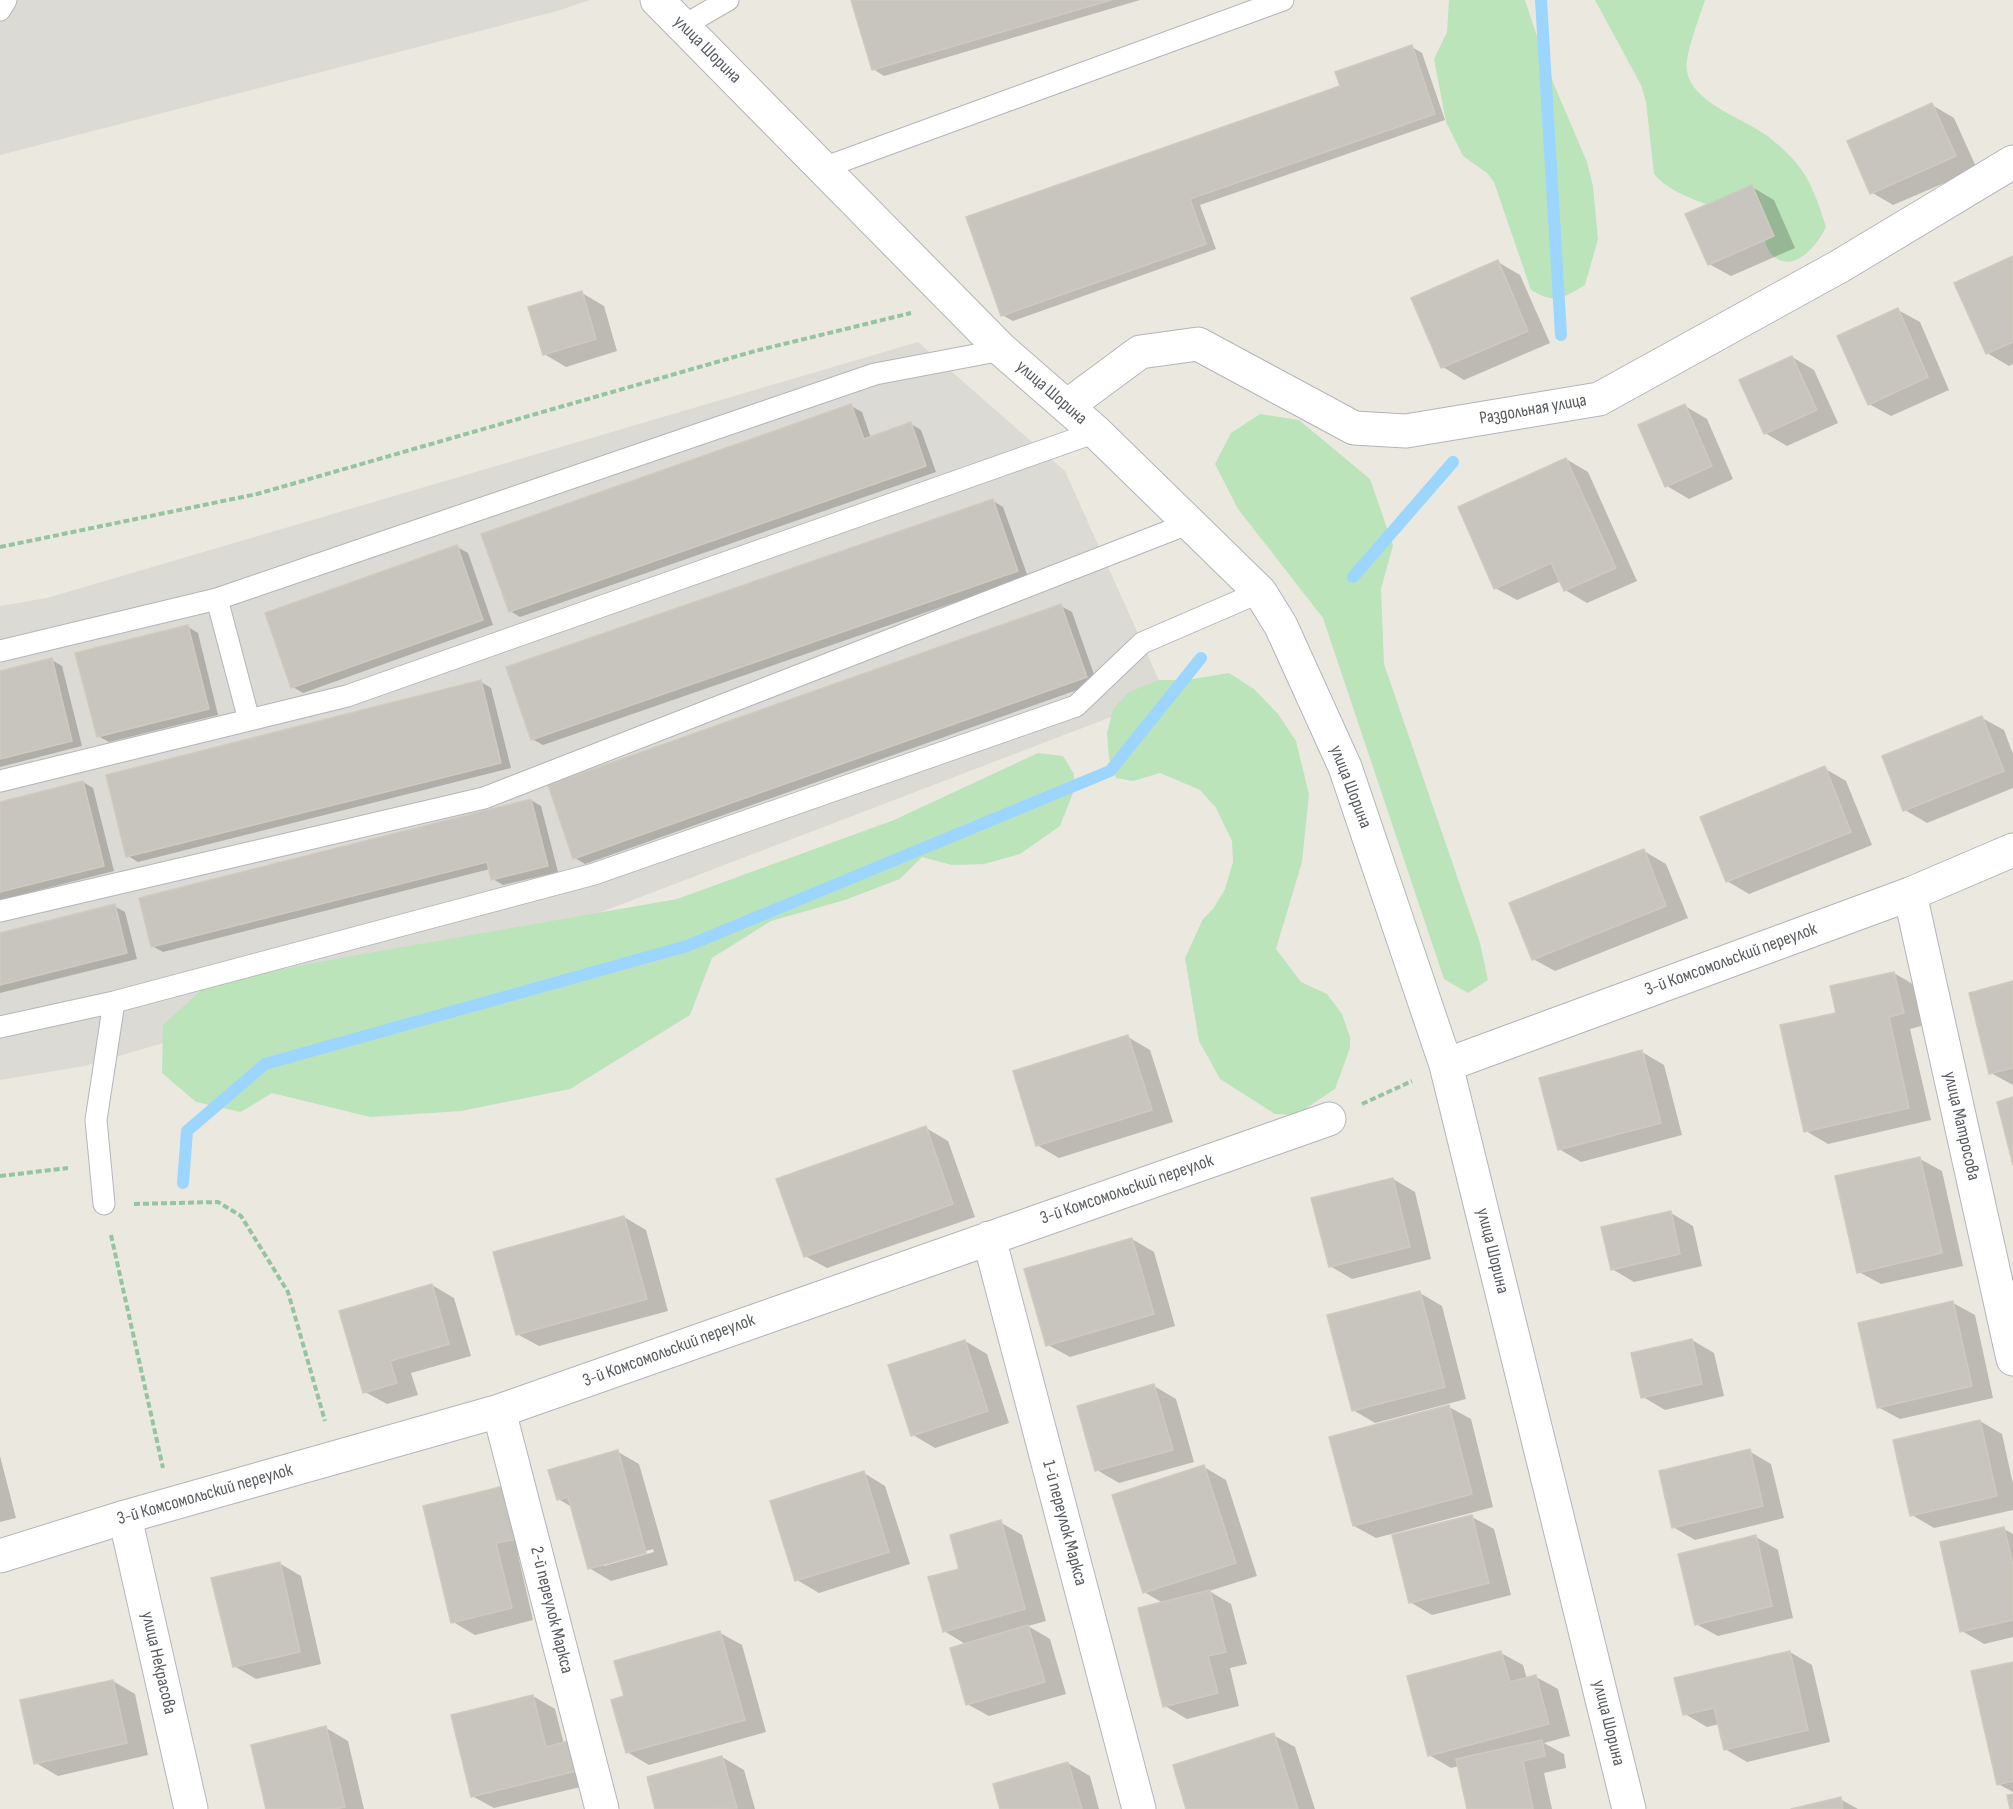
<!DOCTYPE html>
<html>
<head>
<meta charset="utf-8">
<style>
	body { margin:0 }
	canvas { display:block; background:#ebe8df }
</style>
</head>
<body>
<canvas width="2013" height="1809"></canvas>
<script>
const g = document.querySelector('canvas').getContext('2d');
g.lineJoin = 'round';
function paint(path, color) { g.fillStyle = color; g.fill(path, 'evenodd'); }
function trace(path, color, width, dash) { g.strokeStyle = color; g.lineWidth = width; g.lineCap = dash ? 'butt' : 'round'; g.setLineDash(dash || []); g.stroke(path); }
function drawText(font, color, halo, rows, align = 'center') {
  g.font = font + ' "Sofia Sans Condensed",sans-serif'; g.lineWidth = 5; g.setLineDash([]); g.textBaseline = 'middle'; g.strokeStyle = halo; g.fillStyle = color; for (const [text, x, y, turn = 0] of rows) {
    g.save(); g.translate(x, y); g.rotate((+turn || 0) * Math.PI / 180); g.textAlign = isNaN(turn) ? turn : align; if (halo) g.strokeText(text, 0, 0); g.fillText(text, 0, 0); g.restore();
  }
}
const industrial = new Path2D(`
	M0,0H590L557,11L0,155Z
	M918,342L1065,471L1166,696L583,919L85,1066L0,1080V606L47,598Z`);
const green = new Path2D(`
	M1449,0H1525L1550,75L1587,162L1593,186L1598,239L1585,285C1562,298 1556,305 1531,290L1494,182L1487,173L1463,156L1446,122L1434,59L1447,32Z
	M1595,0H1705C1700,16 1684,56 1687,71C1692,102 1741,118 1763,133C1772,139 1781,147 1788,154C1809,174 1818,201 1826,227C1819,243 1796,272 1776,258C1765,252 1763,231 1760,219C1729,210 1675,200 1654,174L1646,102L1641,85Z
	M1260,414L1299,420L1370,479L1393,545L1381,589L1384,664L1480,943L1488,980L1468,993L1444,979L1323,618L1238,509L1215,464L1231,433Z
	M1229,673L1254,689L1278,714L1296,741L1309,794L1302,862L1276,949L1301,982L1327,994L1342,1014L1350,1037V1048L1335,1089L1296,1115L1275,1114L1220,1079L1199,1041L1185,958L1203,919L1213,909L1225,889L1233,862L1232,841L1216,808L1200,790L1160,773L1133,781L1116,778L1109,758L1107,733L1113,709L1129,692L1159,680H1187Z
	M1038,753L1063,756L1074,774L1073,793L1060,826L1020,854L984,864L952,865L922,857L900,879L845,900L771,921L712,958L690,1015L570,1089L461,1111L370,1117L272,1093L241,1112L196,1102L162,1073L163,1025L207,985L329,960L677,899L894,820Z`);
const shadow = new Path2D(`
	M853,0H1140L884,76L873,69Z
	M1412,47L1422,53L1445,120L1200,205L1216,249L1013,321L1002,315L1342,87Z
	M1932,105L1954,118L1977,169L1893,205L1871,192Z
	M1752,187L1774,200L1795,248L1731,276L1709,264Z
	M2013,258V364L2009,366L1987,353Z
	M1498,262L1520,275L1550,343L1464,380L1443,367Z
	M582,293L604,306L617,351L566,367L544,354Z
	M1898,310L1920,322L1949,390L1891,416L1869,404Z
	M1792,357L1814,370L1838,423L1787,446L1765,433Z
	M851,406L862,412L871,438L911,424L921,430L936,472L520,617L510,611Z
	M1685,406L1707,419L1733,479L1689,499L1667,486Z
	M1566,459L1588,472L1637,581L1587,603L1565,590L1561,581L1517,600L1495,588Z
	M993,501L1003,507L1028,577L543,745L532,739Z
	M457,547L468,553L493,625L303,693L293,687Z
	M1061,606L1072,612L1097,683L585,864L575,858Z
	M188,627L198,633L218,715L109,742L98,736Z
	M52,660L62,666L82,746L0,767V673Z
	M481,682L491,688L511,768L138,862L128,856Z
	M1982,718L2004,730L2013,754V788L1927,823L1905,810Z
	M1824,768L1846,781L1872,845L1749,894L1727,881Z
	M83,782L93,788L114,871L0,900V803Z
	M531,800L541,806L558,872L503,885L493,879L490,869L163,952L152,946Z
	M1644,851L1666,864L1688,918L1555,971L1533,959Z
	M114,906L125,912L137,959L0,993V935Z
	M1894,973L1916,986L1925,1025L1910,1029L1931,1120L1828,1144L1806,1131L1837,1014Z
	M2013,983V1085L1991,1073Z
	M1128,1037L1150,1050L1173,1122L1059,1158L1037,1145Z
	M1642,1052L1664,1065L1682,1135L1581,1162L1559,1149Z
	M926,1128L948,1141L975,1217L827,1268L805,1256Z
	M1920,1159L1942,1171L1963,1266L1881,1284L1859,1272Z
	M1393,1179L1415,1192L1431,1259L1352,1279L1330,1266Z
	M1671,1213L1693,1226L1702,1266L1634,1282L1612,1269Z
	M624,1217L646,1230L668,1311L539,1346L517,1334Z
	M1132,1239L1154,1252L1175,1326L1070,1357L1048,1345Z
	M432,1285L454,1298L471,1356L411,1373L418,1395L387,1404L365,1392Z
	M1420,1293L1442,1306L1466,1399L1375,1423L1353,1410Z
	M1953,1303L1975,1315L1993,1398L1900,1419L1878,1407Z
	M1692,1340L1714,1353L1724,1396L1665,1410L1643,1397Z
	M965,1341L987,1354L1009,1423L935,1448L913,1435Z
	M1154,1386L1176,1399L1194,1462L1119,1483L1097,1470Z
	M1449,1407L1471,1419L1493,1507L1376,1538L1354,1526Z
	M1980,1421L2002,1434L2013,1484V1510L1934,1528L1912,1515Z
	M1749,1451L1771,1464L1784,1518L1695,1540L1673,1527Z
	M618,1452L639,1464L668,1565L611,1581L589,1568L572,1507L558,1499ZM653,1549L654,1552L604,1566V1563Z
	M0,1456L16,1518L0,1522Z
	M1204,1467L1226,1480L1257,1576L1209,1591L1231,1604L1247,1664L1230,1668L1239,1706L1187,1719L1165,1706L1163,1603L1144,1592Z
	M864,1473L885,1486L910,1564L819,1593L797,1580Z
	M525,1500L538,1551L518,1555L533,1620L475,1635L453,1622L425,1507Z
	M1472,1517L1494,1529L1511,1595L1432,1615L1410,1602Z
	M1000,1522L1022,1535L1046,1621L1028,1626L1050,1639L1066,1694L989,1716L967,1704V1645L944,1631L961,1570Z
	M2004,1529L2013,1534V1637L1984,1644L1962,1631Z
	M1756,1537L1778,1550L1793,1618L1718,1636L1696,1624Z
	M279,1563L301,1576L321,1664L256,1679L234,1666Z
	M720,1633L742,1645L766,1732L649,1765L627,1752L626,1697Z
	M1790,1652L1812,1665L1830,1742L1747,1762L1725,1749L1719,1724L1707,1727L1685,1714Z
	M1501,1653L1523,1665L1527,1679L1536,1677L1558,1689L1570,1736L1544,1743L1564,1754L1566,1768L1544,1773L1552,1809H1468L1459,1766L1451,1768L1429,1755Z
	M2013,1663V1792L1998,1784Z
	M113,1681L135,1694L148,1755L58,1776L36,1763Z
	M533,1696L555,1709L564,1744L605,1781L494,1808L472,1796Z
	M326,1728L348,1741L364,1809H267Z
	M1273,1735L1295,1747L1315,1809H1188Z
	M722,1757L744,1770L755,1809H657L648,1778Z
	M1068,1763L1090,1776L1099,1809H1002Z
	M1840,1799L1858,1809H1797Z`);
const stream = new Path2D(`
	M1541,0L1561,335
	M1353,577L1453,462
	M183,1183L187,1131L265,1064L687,946L1110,771L1201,658`);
const building = new Path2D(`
	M851,0H1111L872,70Z
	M1412,45L1435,114L1190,199L1206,244L1001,316L966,217L1340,86L1335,72Z
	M1932,103L1956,156L1870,194L1847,141Z
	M1752,185L1774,236L1708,265L1685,214Z
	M2013,256V342L1986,354L1954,283Z
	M1498,260L1528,331L1441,368L1411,298Z
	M582,291L596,339L543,355L528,307Z
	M1898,308L1928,377L1868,405L1837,336Z
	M1792,356L1817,410L1764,434L1739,380Z
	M851,404L864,439L911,422L926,466L509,612L481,534Z
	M1685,404L1712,466L1665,487L1638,425Z
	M1566,458L1616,568L1564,591L1551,563L1494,589L1458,507Z
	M993,499L1018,571L531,740L506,667Z
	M457,545L483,620L291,688L265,613Z
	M1061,604L1087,677L573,859L548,785Z
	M188,625L209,709L97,737L75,653Z
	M52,658L72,741L0,759V671Z
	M481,680L501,763L126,857L106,775Z
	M1982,716L2004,771L1903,811L1882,756Z
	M1825,766L1851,832L1726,882L1700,817Z
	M83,781L104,866L0,892V802Z
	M531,799L548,866L491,880L487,862L151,947L139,898Z
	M1644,849L1666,906L1532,960L1509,903Z
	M115,904L127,953L0,985V933Z
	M1894,972L1904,1013L1889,1017L1909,1108L1804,1132L1780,1025L1836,1013L1830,986Z
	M2013,981V1068L1989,1074L1969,993Z
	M1128,1035L1152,1110L1036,1146L1013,1071Z
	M1642,1050L1661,1123L1558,1150L1539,1078Z
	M2013,1097V1165L1997,1102Z
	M926,1126L953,1204L804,1257L776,1179Z
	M1920,1157L1942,1253L1857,1273L1835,1176Z
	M1393,1178L1410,1247L1329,1267L1311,1198Z
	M1671,1211L1680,1254L1611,1270L1601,1227Z
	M624,1216L647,1299L516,1335L493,1252Z
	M1132,1238L1154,1314L1046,1346L1024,1269Z
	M432,1284L449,1344L390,1361L397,1383L363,1393L339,1311Z
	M1420,1291L1445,1387L1352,1411L1327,1315Z
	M1953,1301L1972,1386L1877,1408L1858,1323Z
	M1692,1339L1702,1384L1641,1398L1631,1353Z
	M965,1340L988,1411L911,1436L888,1365Z
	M1154,1384L1173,1450L1095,1471L1077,1406Z
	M1449,1405L1472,1494L1353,1526L1329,1437Z
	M1980,1420L1997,1496L1910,1516L1893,1440Z
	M1750,1449L1763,1506L1672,1528L1659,1471Z
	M618,1450L646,1553L588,1569L568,1497L557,1500L548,1470Z
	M1204,1465L1236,1563L1143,1593L1112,1495Z
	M864,1471L889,1552L795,1581L770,1501Z
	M504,1486L517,1539L496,1543L512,1608L451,1623L423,1506Z
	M1472,1515L1489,1583L1409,1603L1392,1535Z
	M1001,1520L1025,1609L943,1632L928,1577L959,1569L950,1535Z
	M2004,1527L2013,1565V1620L1960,1632L1940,1542Z
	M1756,1535L1772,1606L1695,1625L1678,1554Z
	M280,1562L300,1652L233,1667L211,1578Z
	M1210,1590L1226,1652L1208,1656L1218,1693L1163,1707L1138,1608Z
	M1028,1625L1045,1682L966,1705L950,1648Z
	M720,1631L745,1720L626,1753L611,1700L624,1696L614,1661Z
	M1501,1651L1510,1682L1536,1675L1549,1724L1428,1756L1407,1676Z
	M1790,1651L1808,1730L1724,1750L1714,1708L1683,1715L1674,1678Z
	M2013,1662V1781L1997,1785L1971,1671Z
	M113,1680L127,1743L34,1764L20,1700Z
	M533,1695L546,1747L576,1739L584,1769L471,1797L451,1715Z
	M326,1726L345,1807L335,1809H266L251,1745Z
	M1274,1733L1298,1809H1186L1173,1765Z
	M1542,1740L1545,1756L1523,1761L1533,1809H1467L1456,1759Z
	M722,1756L737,1808L655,1809L647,1777Z
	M1068,1762L1082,1809H1000L993,1784Z
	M2013,1794V1809H2010L2007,1795Z
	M1841,1797L1843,1809H1791Z`);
const path = new Path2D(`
	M0,547L257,494L755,351L911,313
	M1362,1104L1412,1081
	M0,1176L68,1168
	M134,1204L218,1202L241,1216L288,1292L325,1421
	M111,1235L163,1468`);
const service = new Path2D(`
	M0,10L6,0
	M683,26L728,0
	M823,168L1283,0
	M0,651L217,599
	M249,720L217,599L875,374L1002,350
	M0,781L347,696L1096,432
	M0,911L484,798L1190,523
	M0,1027L114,1002L594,874L1076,706L1142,643L1260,592
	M104,1204L96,1120L114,1002`);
const minor = new Path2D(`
	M657,0L1002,350L1096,432L1260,592L1281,626L1345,767L1446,1065L1629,1809
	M1067,406L1140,352L1198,344L1354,428L1406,431L1599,399L1840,266L2013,162
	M1910,894L2013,1359
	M1446,1065L1910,894L2013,850
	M989,1238L1139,1809
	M499,1411L602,1809
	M125,1517L191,1809
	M0,1556L125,1517L499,1411L1329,1119`);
const streetNames = [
	["улица Шорина",707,50,45],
	["улица Шорина",1051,393,41],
	["Раздольная улица",1533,410,-10],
	["улица Шорина",1350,787,69],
	["3-й Комсомольский переулок",1731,960,-20],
	["улица Матросова",1961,1126,77],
	["3-й Комсомольский переулок",1127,1190,-19],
	["улица Шорина",1492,1251,76],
	["3-й Комсомольский переулок",669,1351,-20],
	["3-й Комсомольский переулок",205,1495,-16],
	["1-й переулок Маркса",1064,1523,75],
	["2-й переулок Маркса",551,1610,76],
	["улица Некрасова",158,1663,77],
	["улица Шорина",1608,1723,76]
];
paint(industrial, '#dcdad4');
paint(green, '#bce4bb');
paint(shadow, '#0003');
trace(stream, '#9cd6fe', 12);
paint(building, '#c8c5be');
trace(building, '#d0cabe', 1.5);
trace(service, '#b2b6ba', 23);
trace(minor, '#b2b6ba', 35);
trace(path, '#94c4a0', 4, [6, 3]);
trace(service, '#fff', 21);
trace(minor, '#fff', 33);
drawText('18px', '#585c60', '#fff', streetNames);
</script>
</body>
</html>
